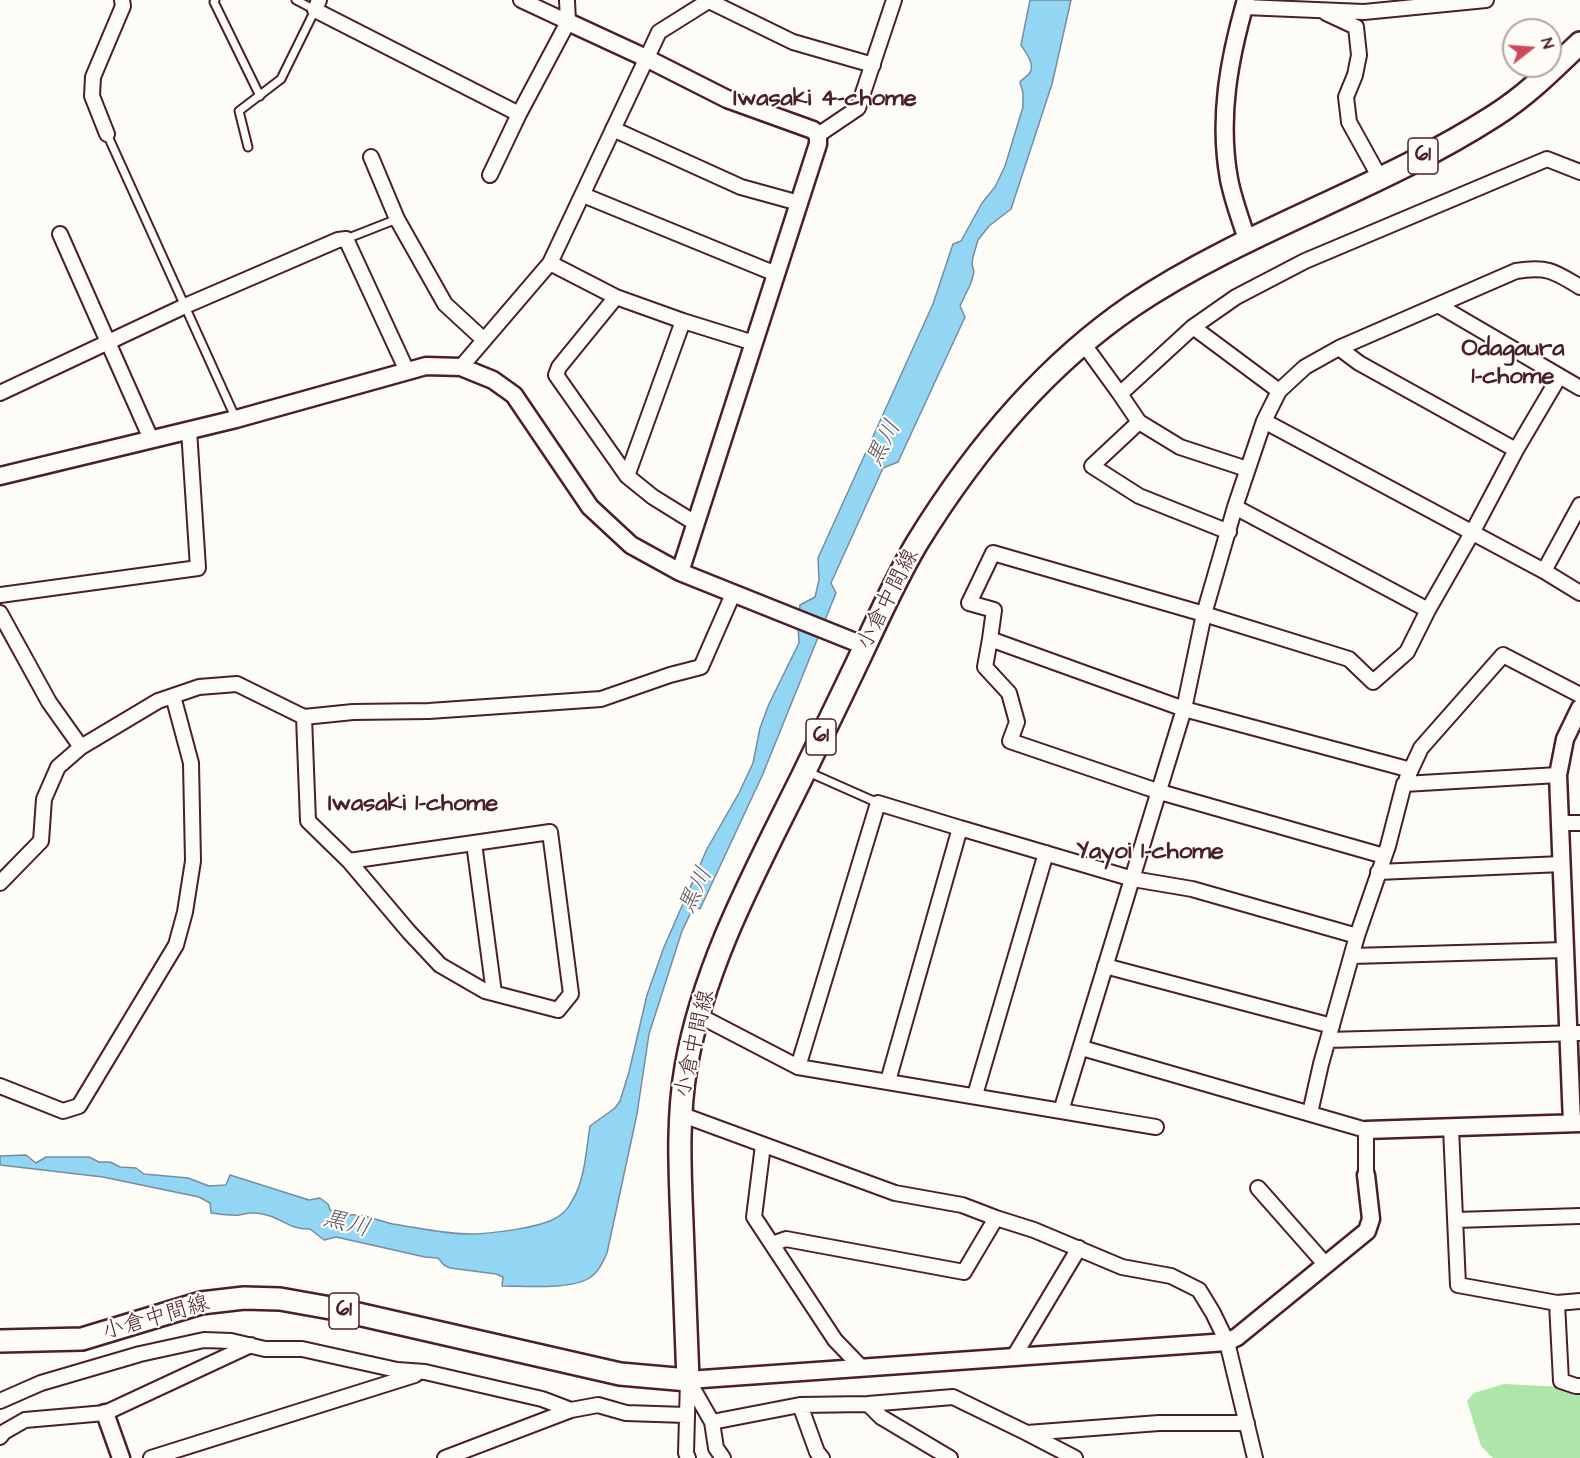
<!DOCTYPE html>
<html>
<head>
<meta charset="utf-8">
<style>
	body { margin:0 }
	#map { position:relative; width:1580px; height:1458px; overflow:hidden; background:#fdfcf7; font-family:"Architects Daughter",sans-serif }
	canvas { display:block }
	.north { position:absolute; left:1502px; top:18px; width:60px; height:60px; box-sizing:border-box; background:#fdfcf7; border:2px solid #b5a4a5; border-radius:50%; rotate:73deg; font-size:16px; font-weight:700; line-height:24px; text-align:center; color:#4a1f2b }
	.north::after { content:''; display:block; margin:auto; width:21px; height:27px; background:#d1495b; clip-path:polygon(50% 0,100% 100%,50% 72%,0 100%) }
</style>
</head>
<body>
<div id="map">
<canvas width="1580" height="1458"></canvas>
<div class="north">N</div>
</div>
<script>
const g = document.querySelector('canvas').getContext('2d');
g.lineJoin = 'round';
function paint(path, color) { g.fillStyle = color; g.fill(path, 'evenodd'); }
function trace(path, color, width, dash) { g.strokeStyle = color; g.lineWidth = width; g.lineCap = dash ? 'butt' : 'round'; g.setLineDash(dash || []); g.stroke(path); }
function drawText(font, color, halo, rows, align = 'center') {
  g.font = font + ' "Architects Daughter","Klee One",sans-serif'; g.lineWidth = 4.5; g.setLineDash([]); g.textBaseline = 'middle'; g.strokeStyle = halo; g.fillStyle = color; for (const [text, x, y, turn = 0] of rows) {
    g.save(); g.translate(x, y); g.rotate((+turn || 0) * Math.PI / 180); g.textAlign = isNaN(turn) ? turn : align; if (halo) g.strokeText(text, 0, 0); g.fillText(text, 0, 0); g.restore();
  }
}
const green = new Path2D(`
	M1504,1384L1563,1387L1580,1392V1458H1493L1481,1446L1467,1401L1474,1393Z`);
const water = new Path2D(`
	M1030,0H1071L1052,84L1011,209L989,226L978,240L973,257L972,264L974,272L971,283L960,306L965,317L898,462L883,468L831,583L836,593L762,776L700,909L694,906L682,931L649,1034L637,1114L607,1253C603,1262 599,1271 591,1277C573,1290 525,1286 502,1286L503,1277L496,1274L450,1268L444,1265L438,1258L425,1257L336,1237L324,1240L310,1229C288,1230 282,1217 262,1214C253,1212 248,1213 239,1215C231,1216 220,1214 211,1213L210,1203L199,1197L103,1177L0,1165V1156L26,1155L36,1163L46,1157H89L99,1162H110L120,1167L136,1168L144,1174L188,1178L209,1186L226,1185L230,1175L309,1200L320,1198L328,1204L330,1210L344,1216C358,1211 379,1221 393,1224C420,1228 448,1235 475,1234C495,1233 535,1228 552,1220C561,1216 568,1209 572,1201C585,1180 586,1151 590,1126L615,1108L620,1101L629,1072L647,995L664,947L707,849L739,793L753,763L760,728L769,704L799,643L798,626L800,605L815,597L819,580L818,558L933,304L953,244L961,241L982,203L995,187L1005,166L1023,107V93L1020,82C1022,79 1025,78 1028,75C1037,66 1026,53 1021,45Z`);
const service = new Path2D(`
	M215,0L214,2L260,96
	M107,134L236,419
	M248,147L239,111L281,79L315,10L296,0
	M346,239L397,219
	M806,771L878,803`);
const minor = new Path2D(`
	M319,0L315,10L519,114
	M521,0L568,22
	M709,1L793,42L873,65
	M1244,7L1364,12L1486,0
	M1326,13L1356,27L1359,55L1355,75L1346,97L1349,122L1380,178
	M613,129L741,187L799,203
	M107,134L92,96L93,77L123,6L122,0
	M818,135L858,108L894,0
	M371,157L397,219L445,304L484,340
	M490,175L519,114L568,22L567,0
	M583,195L776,274
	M60,234L151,439
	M550,263L616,297L683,321L754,343
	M616,297L559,367L556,375L627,476L653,497L695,523
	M1438,305L1580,388
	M1193,327L1279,391
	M1083,343L1120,394
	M1339,348L1359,363L1516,450
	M461,367L550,263L659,32L710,0
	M0,393L185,306L338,240L346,239L407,371
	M1264,421L1544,571L1580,593
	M1139,422L1092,466L1139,496L1229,532
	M1247,469L1180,447L1139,422L1120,394L1193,327L1236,297L1305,261L1547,159L1580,172
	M627,476L683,321
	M1235,507L1428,610
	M1544,571L1580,505
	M0,595L198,568L189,430
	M0,613L49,702L81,747
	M990,639L994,610L969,603L993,553L1204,614L1349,659L1373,682L1407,652L1428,610L1472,533L1516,450L1559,377
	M304,717L308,821L349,861
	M1407,778L1421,748L1503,655L1580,695
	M1561,823H1580
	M550,832L571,994L558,1010L485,991L440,965L409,932L349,861Z
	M474,843L494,993
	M1384,856L1160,792L1010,741L1017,722L1009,693L985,667L990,639L1184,709L1411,770
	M1378,872L1562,864
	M0,883L41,841L44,799L58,767L81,747L158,701L199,687L237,684L304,717L353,712L429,711L601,699L670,675L701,667L733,594
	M1352,956L1565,950
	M1105,966L1332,1026
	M698,1015L798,1067L1061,1111L1184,709L1204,614L1235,507L1264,421L1279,391L1305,367L1339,348L1516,271C1547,266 1554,271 1580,287
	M1328,1040L1580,1033
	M1082,1048L1366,1130V1175
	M798,1067L878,803L960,828
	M888,1081L960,828L1133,879L1192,889L1357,936
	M0,1086L63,1111L79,1106L176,945L185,912L193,861L191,763L173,696
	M975,1095L1046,853
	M1061,1111L1156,1127
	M1310,1113L1321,1064L1357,936L1388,846L1404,784L1558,775
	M680,1114L895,1193L962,1205L996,1218L1034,1230L1122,1267L1171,1276L1199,1290L1213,1313L1227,1342L1255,1458
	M1451,1128L1458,1285L1557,1303L1561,1381L1576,1386H1580
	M763,1145L754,1217L835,1340L861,1367
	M1258,1188L1325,1264
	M1456,1220L1580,1216
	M772,1244L786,1239L964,1272L996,1218
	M1557,1303L1580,1301
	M1013,1358L1079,1248
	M688,1380L712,1422L716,1448L723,1458
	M0,1401L41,1383L140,1354L204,1340L231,1341L265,1349H302L397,1370L425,1372L542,1399L571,1410
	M868,1404L881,1417L950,1458
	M800,1405L817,1452L822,1458
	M712,1422L800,1405L868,1404L953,1397L1027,1433
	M0,1437L4,1432L25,1420L105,1413L251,1345
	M151,1458L415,1375
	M445,1458L571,1410L598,1405L626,1413L686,1415
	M688,1458L686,1453L688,1380
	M1075,1458L1027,1433L1159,1423H1247`);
const tertiary = new Path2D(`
	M1246,0C1229,59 1218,118 1229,179C1233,200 1241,221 1248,242
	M568,22L646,58L727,99L813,130L818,135V144L680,572
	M0,476L236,419L426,366L461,367L493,380L514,395L590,507L631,545L680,572L865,646
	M1572,1123L1558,775L1565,739L1580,708
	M1366,1130L1580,1123
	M688,1380L1227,1342L1237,1337L1367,1231L1371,1219L1366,1175
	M105,1413L121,1458`);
const primary = new Path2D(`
	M0,1341L82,1339L201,1303L244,1298L280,1299L336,1309L620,1374L688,1380C686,1328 684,1276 682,1224C680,1172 677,1119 686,1067C704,964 756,870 802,777C823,733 845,689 866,644C882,610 898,575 917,543C973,452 1043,367 1132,306C1245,230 1379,190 1494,116C1526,96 1553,69 1580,43`);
const shields = [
	[1423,156,30],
	[821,737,30],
	[344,1311,30]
];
const shieldNames = [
	["61",1423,156],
	["61",821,737],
	["61",344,1311]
];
const streetNames = [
	["小倉中間線",889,600,-63],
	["小倉中間線",696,1044,-77],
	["小倉中間線",156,1319,-16]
];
const neighbourhoodNames = [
	["Iwasaki 4-chome",825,100],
	["Odagaura",1513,350],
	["1-chome",1513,378],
	["Iwasaki 1-chome",413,805],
	["Yayoi 1-chome",1150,853]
];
const waterNames = [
	["黒川",885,444,-63],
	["黒川",697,891,-64],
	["黒川",346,1225,15]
];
paint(green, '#aee5a8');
paint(water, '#92d6f4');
trace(water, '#758da4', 1.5);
trace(service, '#4a1f2b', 11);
trace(minor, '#4a1f2b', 18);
trace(tertiary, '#4a1f2b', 21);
trace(primary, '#4a1f2b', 26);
trace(service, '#fdfcf7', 7);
trace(minor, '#fdfcf7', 14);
trace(tertiary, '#fdfcf7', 16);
trace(primary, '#fdfcf7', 21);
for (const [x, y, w] of shields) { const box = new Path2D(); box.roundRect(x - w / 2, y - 18, w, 36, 4.5); g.fillStyle = '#fdfcf7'; g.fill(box); trace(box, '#4a1f2b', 1.5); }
drawText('bold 21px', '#4a1f2b', null, shieldNames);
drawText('22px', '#4a1f2b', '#fdfcf7', streetNames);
drawText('bold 24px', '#4a1f2b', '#fdfcf7', neighbourhoodNames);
drawText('italic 24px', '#605667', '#fdfcf7', waterNames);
</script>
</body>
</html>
